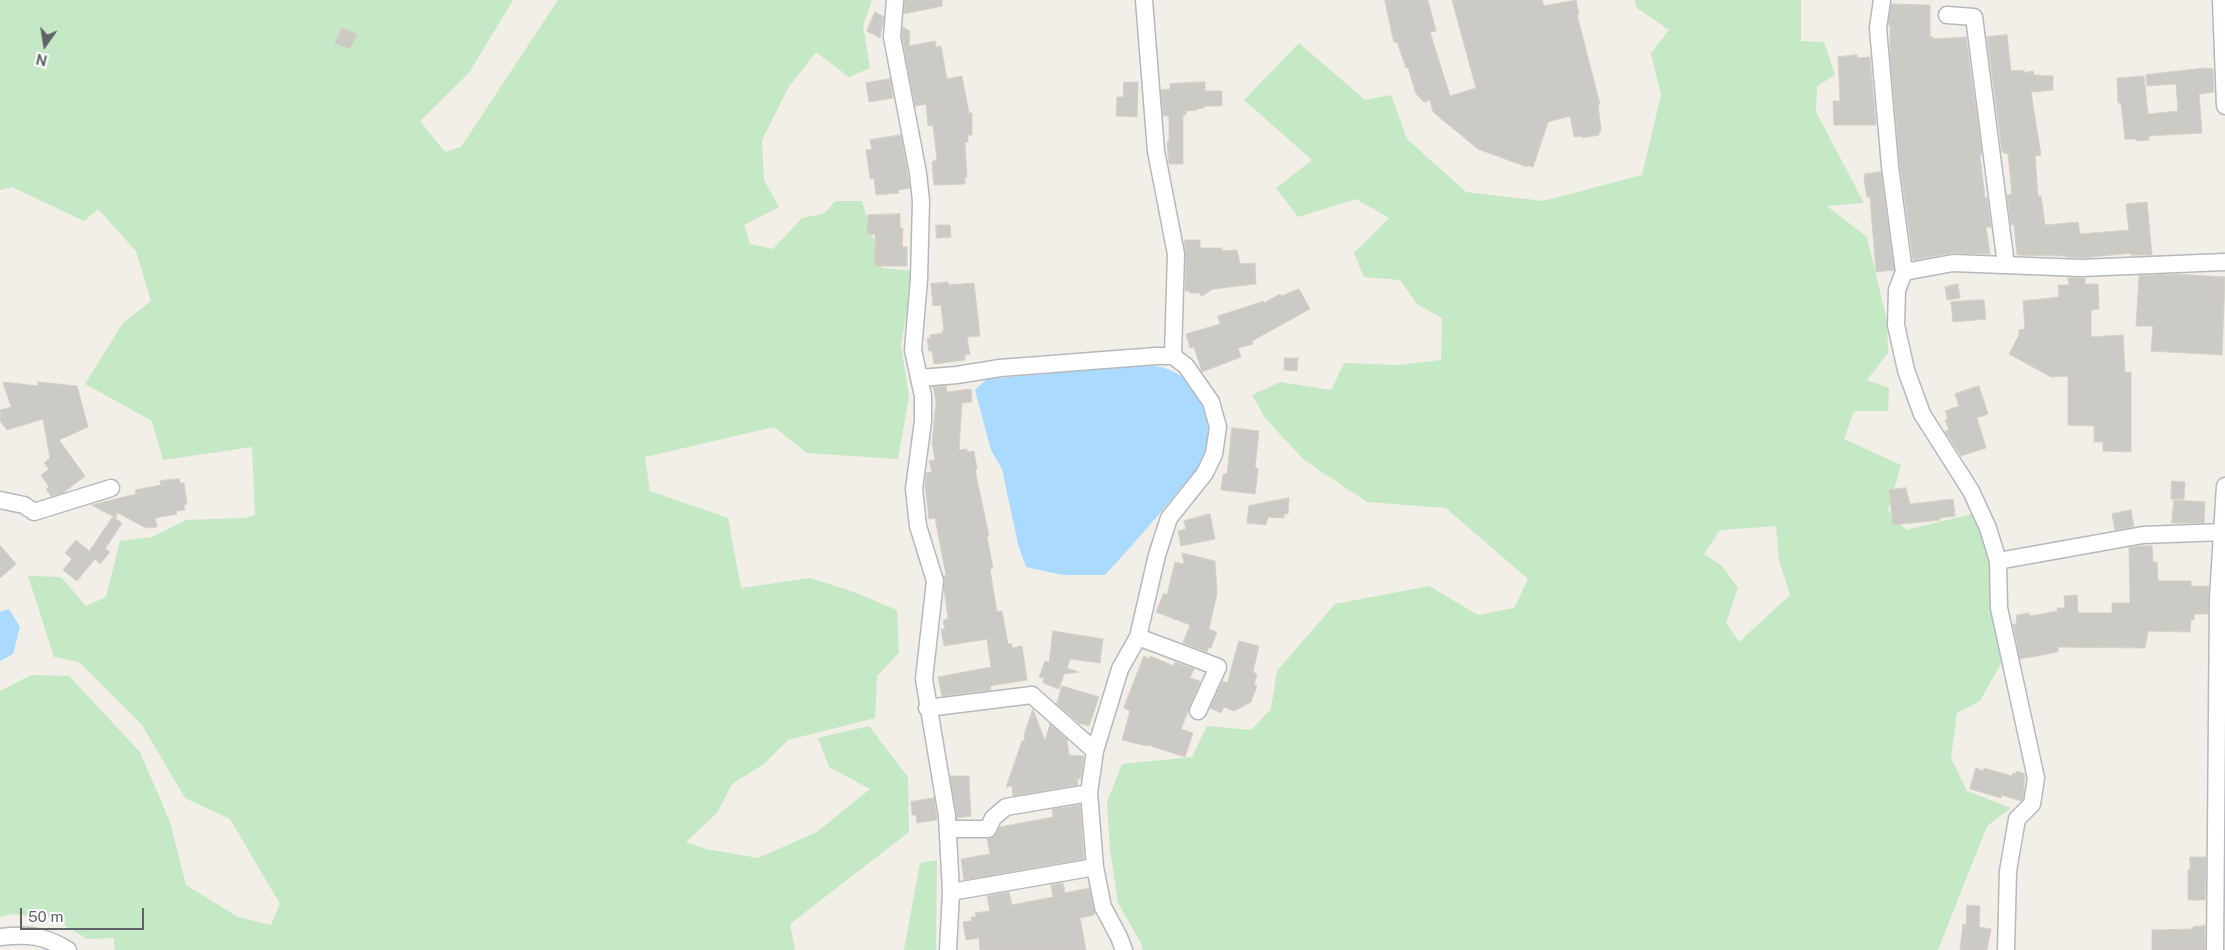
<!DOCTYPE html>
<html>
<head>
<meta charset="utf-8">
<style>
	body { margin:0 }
	#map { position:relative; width:2225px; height:950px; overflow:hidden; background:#f1efe8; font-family:"Public Sans",sans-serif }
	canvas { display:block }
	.north { position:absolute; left:20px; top:20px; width:50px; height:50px; -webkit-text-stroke:4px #fff; paint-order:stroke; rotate:193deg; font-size:14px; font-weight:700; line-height:20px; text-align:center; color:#5f6368 }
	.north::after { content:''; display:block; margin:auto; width:18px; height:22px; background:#5f6368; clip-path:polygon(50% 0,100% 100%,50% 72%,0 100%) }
	.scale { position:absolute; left:20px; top:908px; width:124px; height:22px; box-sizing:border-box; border:2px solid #5f6368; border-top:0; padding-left:6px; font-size:15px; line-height:18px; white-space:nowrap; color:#5f6368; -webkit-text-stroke:4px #fff; paint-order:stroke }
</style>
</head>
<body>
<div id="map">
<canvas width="2225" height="950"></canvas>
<div class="north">N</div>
<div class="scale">50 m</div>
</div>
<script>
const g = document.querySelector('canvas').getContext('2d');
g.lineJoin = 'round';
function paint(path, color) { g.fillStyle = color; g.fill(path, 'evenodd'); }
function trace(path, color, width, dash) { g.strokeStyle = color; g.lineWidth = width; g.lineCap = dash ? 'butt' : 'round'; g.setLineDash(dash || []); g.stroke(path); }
const green = new Path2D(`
	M0,0H513L469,73L420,121L445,152L461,147L558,0H872L863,26L870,68L849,77L816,52L788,88L762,140L764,180L779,207L744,225L750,244L773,249L802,218L823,214L836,201H862L882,268L914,271L901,345L909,396L898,459L807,453L774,427L645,457L650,491L728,518L741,588L810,578L851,591L897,610L899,653L877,676L875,718L788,740L764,764L732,784L717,813L686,842L706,849L758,858L817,832L870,789L829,767L818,738L869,726L908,777L909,832L790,924L795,950H116L114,949V938L87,939L53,918L12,914L0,917V691L31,675L69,676L140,752L170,822L186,885L238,917L271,925L280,904L230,819L185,798L142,725L79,662L54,657L28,576L61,577L86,606L106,597L120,541L152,537L186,520L245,518L255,515L252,447L163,460L152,421L85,384L123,323L151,301L136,251L98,209L84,221L12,187L0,190Z
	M1634,0H1801V41L1824,42L1835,75L1817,86L1816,112L1864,203L1827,206L1867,237L1887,321L1888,353L1867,380L1889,388L1888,411H1854L1844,439L1901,465L1888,510L1906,530L1972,514L1994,567L2004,658L1980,701L1957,713L1951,758L1967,791L2011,808L1987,826L1938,950H1143L1141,943L1118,903L1110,850L1107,802L1122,764L1192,757L1207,726L1251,730L1271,709L1277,671L1335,604L1429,586L1478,615L1514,608L1528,579L1446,508L1367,502L1304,460L1265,418L1252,395L1280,382L1331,390L1344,363L1399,365L1441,360L1442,318L1417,304L1400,280L1364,277L1354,253L1389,218L1356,199L1298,217L1276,188L1312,160L1244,100L1299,43L1365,100L1391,95L1407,139L1466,192L1543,201L1642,175L1661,95L1651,53L1669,30L1637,8ZM1776,526L1779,560L1790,595L1739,642L1726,623L1738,588L1722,566L1704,554L1720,530Z
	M937,860L936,950H904L920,863Z`);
const water = new Path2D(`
	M1148,365C1155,366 1163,367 1170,370C1206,385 1215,428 1203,462C1199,471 1188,481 1181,488C1156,518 1131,547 1105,575H1063L1026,567L1018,544L1002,469L991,450L975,390L987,379Z
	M9,609L20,627L13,654L0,661V612Z`);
const building = new Path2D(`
	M905,0H942V6L904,14Z
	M1385,0H1428L1436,31L1430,32L1450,96L1476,88L1452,0H1542L1544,6L1576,0L1579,14L1577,15L1600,104H1598L1601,131L1599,132V135L1582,138V136L1574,137L1570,116L1548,122L1533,167L1527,165V167L1478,149L1433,112L1430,100L1424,102L1416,94L1408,67L1406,68L1397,42H1394Z
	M1891,4L1930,5V37H1933V39L1966,37L1982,154L1980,155L1985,198L1987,197L1991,227H1986L1990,254L1951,253L1913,260L1900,165L1890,56V25H1888Z
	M875,12L884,17L880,38L867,31Z
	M903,27L910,31L909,46L935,41L936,47L941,46L947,79L962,76L969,113H972V135H968V142H965L967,177H965V184L934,185L932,162L937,159L933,125L928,126L926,104L915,106L902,36Z
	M342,28L357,34L350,49L335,43Z
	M2007,35L2011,71L2024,70V73L2033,71L2034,75L2053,76V90L2031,92L2041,155L2035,156L2038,196H2041L2045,225L2078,222L2080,234L2129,230L2126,204L2147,202L2152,255H2131V253L2081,258L2066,257V256L2017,255L2014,225H2011L2007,195L2012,194L2008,154L2002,152L1987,37Z
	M1857,55V58L1870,57L1876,125H1834L1833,101H1840L1838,57Z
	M2206,68L2213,69L2214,92L2199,94L2202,133L2149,136V140L2136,141V139H2125L2121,103H2118L2117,78L2144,76L2148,114L2178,111L2176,84L2147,86L2146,75Z
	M890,79L893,98L869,102L866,83Z
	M1124,82H1138L1137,117L1116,116L1117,97H1123Z
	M1205,82V91H1222V106H1204V108L1197,109V110L1186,111V115H1183V164H1169L1167,142L1169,141V116H1163L1161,90L1170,89V84Z
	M901,135L910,188L898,190L899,193L876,195L874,178L870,179L866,150L872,149L870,140Z
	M1881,172L1894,270L1876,272L1870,197H1867L1864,179L1865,174Z
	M900,214V228H903L902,247H907V266H875V234H867L868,215Z
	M936,225H950L951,237L937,238Z
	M1185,240H1200V248H1222V251L1237,250L1240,264L1255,263L1256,284L1213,289L1202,296L1199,293H1190V291H1186Z
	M2176,274L2225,277L2222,355L2151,351L2153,326H2136L2139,276Z
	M2068,278H2085V284H2098L2099,309L2091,310V337L2123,335L2125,372H2131V452L2103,451V442H2094V426L2068,425V376L2051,377L2009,354L2019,335V330L2025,329L2023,301L2059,297L2058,285H2069Z
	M948,282L949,285L974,283L980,336L967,337L970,354L965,355V360L934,364L932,351H929L927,338H931L930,335L942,333V331H944L941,305L933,306L931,284Z
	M1958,284L1960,298L1947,300L1945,287Z
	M1299,289L1310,309L1252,341L1253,344L1238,348L1241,357L1202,372L1194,347L1190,348L1186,334L1220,324L1218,316L1264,301V303L1280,294L1281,296Z
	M1984,300L1986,319L1953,322L1951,302Z
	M1285,358H1298L1297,371L1284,370Z
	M3,382L38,386V382L77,386L88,427L59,440L85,476L63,493L51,496L46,489L49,487L41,475L49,469L44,463L50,458L43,419L7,430L0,421V410L11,407Z
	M946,386L947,392L971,389L972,402L962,403L959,450L967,449V452L974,451L977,469L975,470L989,536L987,537L993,568L990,569L997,612L1002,611L1008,644H1012V648L1022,646L1027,680L990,686L991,690L942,696L938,677L991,667L987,639L944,646L941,629H945L943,620L948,619L944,589V576L946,575L935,518L929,519L925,486L926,473L932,472L929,461L935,460L932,443L936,401L933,387Z
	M1979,386L1988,414L1977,418L1986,448L1961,456L1945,431L1949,430L1945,420L1948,419L1945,411L1959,406L1955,394Z
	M1232,428L1259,431L1255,468L1258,469L1255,494L1221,490L1223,475L1227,473Z
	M179,479L180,483H184L187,504H184L185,510L176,511L177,514L155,518L157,527L146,528L116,512L117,518L91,505L136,494L135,490L161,485L160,481Z
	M2172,481L2185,482L2184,499H2171Z
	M1906,488L1910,504L1953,499L1955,516L1940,518V520L1893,525L1889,490Z
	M1289,498L1288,514H1284V518L1268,517L1266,525L1247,523L1249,506Z
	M2174,500L2205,502L2204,523H2172Z
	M2131,510L2134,527L2115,530L2112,514Z
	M1210,514L1215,539L1181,546L1178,531L1186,529L1184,521Z
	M113,517L122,523L105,549L110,552L100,564L95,559L77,581L63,570L72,559L65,553L76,540L89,551Z
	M0,545L16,564L0,578Z
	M2139,546H2152L2153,562H2157L2158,581H2191V586H2209L2208,614H2194V620H2191L2190,632L2148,631L2145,648L2058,647V652L2020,659L2013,624H2016L2017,615L2029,613L2030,616L2058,611L2057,608H2065L2064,596L2077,595L2078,613H2112V603H2130L2129,548Z
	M1182,553L1215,561L1217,594L1209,629L1217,632L1211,648L1209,647L1207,652L1183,643L1190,625L1156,612L1164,593L1167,595L1175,562L1184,564Z
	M1053,631L1103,639L1100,663L1070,659L1067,668L1079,672L1064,674L1059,689L1043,683L1044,677L1039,678L1045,661L1049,662Z
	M1239,641L1259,646L1253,672L1257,674L1254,685L1257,686L1251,702L1234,711L1224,707L1221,713L1210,708L1223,681L1227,683Z
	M1144,656L1149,659L1150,656L1174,666L1175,662L1194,669L1190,678L1200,681L1181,729L1193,733L1185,757L1148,745L1147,746L1122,740L1130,711L1124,708Z
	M1062,686L1099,697L1089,726L1079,723L1057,704Z
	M1033,709L1045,741L1050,724L1067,739L1069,755L1084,756L1081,779H1077L1078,785L1013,796L1012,786L1006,787L1022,741L1025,740L1024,735Z
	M1976,768L1983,771L1984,768L2012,776L2013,773L2016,774L2017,771L2025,774L2023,799L2021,801L2002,795L2001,798L1970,789Z
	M950,776H969L971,816L957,818Z
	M934,798L937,820L917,823L916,815H912L911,802Z
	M1080,805L1084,859L964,880L961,859L990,854L987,839L994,837L1000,827L1053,817L1052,809Z
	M2190,857H2206L2205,900H2188V870L2190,869Z
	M1063,883L1065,893L1089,888L1095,913L1094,915L1080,918L1086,950H980L979,938L966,940L963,922L972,921L971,917H976L975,913L990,911L987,896L1009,892L1012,905L1053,897L1051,885Z
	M1967,905L1980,906L1979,927L1991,929L1987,950H1960L1963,924L1966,925Z
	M2205,926V950H2152V930L2193,929V927Z`);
const minor = new Path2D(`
	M895,0L892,37L918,173L921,201L919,279L913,350L923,396V421L914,489L918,526L935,581L924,679L947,816L951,892L948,950
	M1144,0L1156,151L1176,254L1173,356
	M1882,0L1878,28L1890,166L1904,272L1897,290L1896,325L1906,370L1922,414L1971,491L1988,528L1998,561L1999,608L2036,778L2032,804L2017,819L2008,871L2006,950
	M2221,0L2225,106
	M1947,15L1974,17L2006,265
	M1904,272L1953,263L2081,268L2225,262
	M920,378L957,375L1000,368L1156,356H1173L1186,366L1211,402L1218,427L1214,454L1205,473L1169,518L1157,555L1138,637L1120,669L1095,751L1089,793L1095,867L1103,907L1119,937L1124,950
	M0,500L24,505L34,512L111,488
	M1998,561L2143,535L2225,532
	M1138,637L1218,667L1198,711
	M927,708L1032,695L1095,751
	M948,829H988L993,818L1006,807L1089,793
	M951,892L1095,867
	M0,937C29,934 43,935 68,950
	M2215,950L2218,598L2225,486`);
paint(green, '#c5e8c5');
paint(water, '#aadaff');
paint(building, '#cccac5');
trace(building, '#d6d1c6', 1);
trace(minor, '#b5b8bc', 19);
trace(minor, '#fff', 16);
</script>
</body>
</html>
